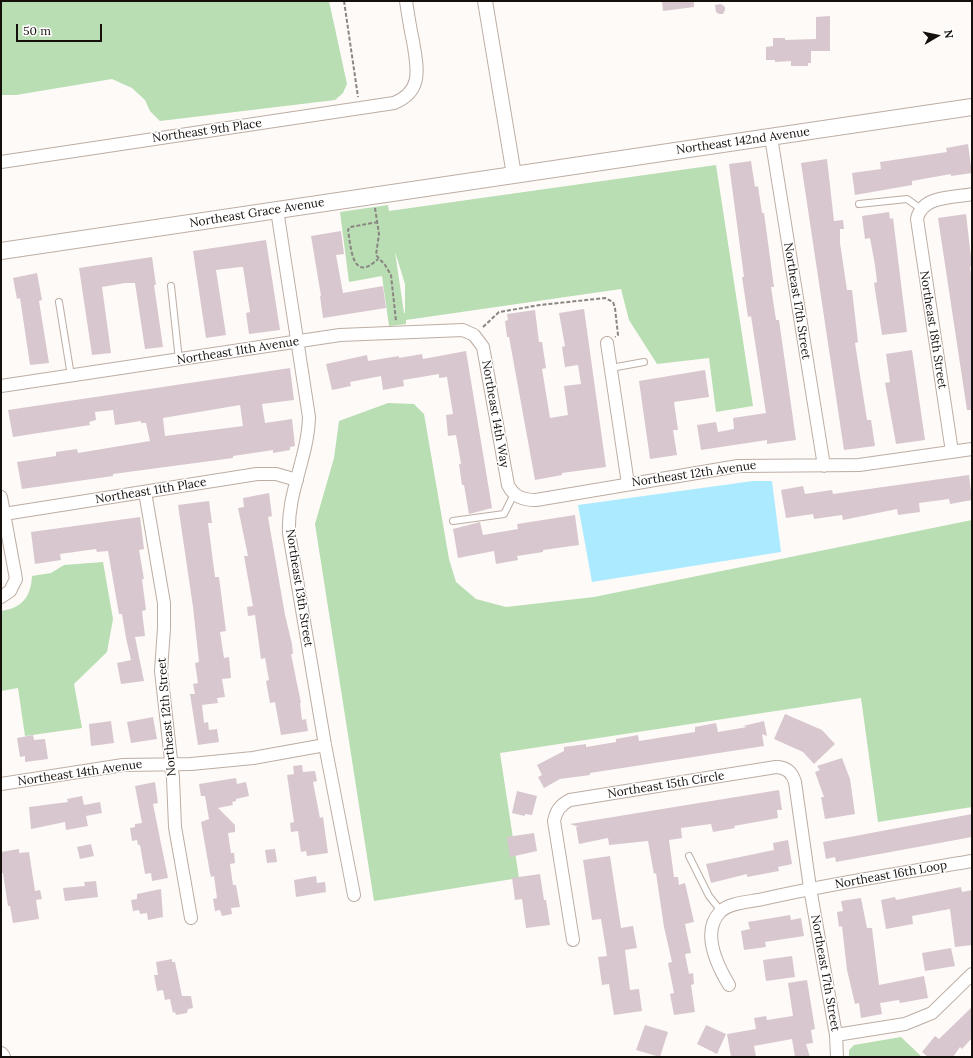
<!DOCTYPE html>
<html>
<head>
<meta charset="utf-8">
<style>
	body { margin:0 }
	#map { position:relative; width:973px; height:1058px; overflow:hidden; background:#fdfaf7; font-family:Lora,serif }
	canvas { display:block }
	.frame { position:absolute; inset:0; border:2px solid #16100d; pointer-events:none }
	.north { position:absolute; left:917px; top:16px; width:40px; height:40px; -webkit-text-stroke:3px #fff; paint-order:stroke; rotate:81deg; font-size:11px; font-weight:700; line-height:16px; text-align:center; color:#16100d }
	.north::after { content:''; display:block; margin:auto; width:14px; height:18px; background:#16100d; clip-path:polygon(50% 0,100% 100%,50% 72%,0 100%) }
	.scale { position:absolute; left:16px; top:24px; width:86px; height:18px; box-sizing:border-box; border:2px solid #16100d; border-top:0; padding-left:5px; font-size:12px; line-height:14px; white-space:nowrap; color:#16100d; -webkit-text-stroke:3px #fff; paint-order:stroke }
</style>
</head>
<body>
<div id="map">
<canvas width="973" height="1058"></canvas>
<div class="frame"></div>
<div class="north">N</div>
<div class="scale">50 m</div>
</div>
<script>
const g = document.querySelector('canvas').getContext('2d');
g.lineJoin = 'round';
function paint(path, color) { g.fillStyle = color; g.fill(path, 'evenodd'); }
function trace(path, color, width, dash) { g.strokeStyle = color; g.lineWidth = width; g.lineCap = dash ? 'butt' : 'round'; g.setLineDash(dash || []); g.stroke(path); }
function drawText(font, color, halo, rows, align = 'center') {
  g.font = font + ' Lora,serif'; g.lineWidth = 3; g.setLineDash([]); g.textBaseline = 'middle'; g.strokeStyle = halo; g.fillStyle = color; for (const [text, x, y, turn = 0] of rows) {
    g.save(); g.translate(x, y); g.rotate((+turn || 0) * Math.PI / 180); g.textAlign = isNaN(turn) ? turn : align; if (halo) g.strokeText(text, 0, 0); g.fillText(text, 0, 0); g.restore();
  }
}
const green = new Path2D(`
	M1,1H329L347,84L343,93L335,100L160,121L150,111L145,100L132,88L112,79L16,95H1Z
	M716,165L753,406L716,412L709,358L657,364L629,320L621,289L406,320V324L389,326L382,276L349,282L340,212L388,205L389,211ZM395,252L405,284V313H404Z
	M388,403L414,404L424,414L449,559L456,582L476,599L506,607L594,597L972,520V807L878,822L861,698L500,753L519,878L374,901L315,524L334,458L339,421Z
	M103,562L113,619L107,652L74,684L82,728L25,736L18,688L1,691V611C22,608 31,597 32,576L51,573L64,565Z
	M901,1037L922,1057H849V1050L854,1045Z`);
const water = new Path2D(`
	M753,481H772L781,552L592,582L578,505Z`);
const building = new Path2D(`
	M662,1H694V7L663,11Z
	M721,4L725,7V10L723,14H719L716,12L715,5Z
	M830,16V51H811V63H808V66H791V61L775,62V60H766V47L773,46V38H785V40L816,39V17Z
	M968,144L972,173L951,176V174L912,181V185L855,195L852,173L881,169L880,162L947,152L946,148Z
	M827,159L834,221L843,220L844,229H840V243L847,290H852L858,342L855,343L867,420H871L875,446L844,450L801,163Z
	M751,161L755,187L758,186L762,213H764L774,287H771L776,320H779L796,440L767,444V440L701,450L697,425L716,422L718,432L734,429L733,418L766,413L751,316L748,317L742,277H744L729,164Z
	M889,212L890,219L893,218L907,332L882,335L874,283L877,282L875,265L870,238L865,239L862,216Z
	M966,214L972,266L970,267L972,282V410H967L938,218Z
	M341,231L344,254L336,255L343,293L383,286L386,308L323,318L320,296H321L311,236Z
	M266,240L280,330L249,334L246,313L250,312L243,267H240L216,270L226,335L206,338L193,251Z
	M152,257L156,285H154L163,347L145,349L135,283H125L102,287L111,353L92,355L79,268Z
	M37,273L42,300L39,301L49,363L30,365L20,298L17,299L13,278Z
	M584,309L606,467L562,473V475L535,480L509,337H507L505,321L508,320L507,314L535,310L539,342H542L546,368L542,369L550,418L568,415L564,386L581,384L578,365L565,367L562,347L565,346L559,313Z
	M912,350L925,440L896,444L885,383L890,382L886,354Z
	M466,351L492,508L469,514L464,485H462L459,464H461L456,435L448,436L446,415L453,414L447,377L439,378V374L403,380L404,386L383,390L381,376L350,382L351,386L332,390L326,364L367,355L368,361L399,356V358L422,354L423,359Z
	M290,368L294,400L262,404L265,423L292,419L295,446L290,447V450L273,453V450L233,456V458L113,474V476L22,489L17,462L56,456V452L77,449L78,453L150,441L146,423H141V421L115,425L113,410L95,412L96,420L89,422L90,425L13,437L8,410ZM240,405L243,426L165,436L163,418Z
	M705,370L709,397L674,402L678,430H673L677,455L650,459L639,381Z
	M969,475L972,500L950,504L949,499L919,503L920,512L898,515L897,509L843,520L842,515L814,519L813,514L786,518L781,490L803,486L805,494L832,490L833,494Z
	M269,493L272,516L268,517L285,615L292,644L293,654H291L301,703H300L302,720L306,719L308,731L281,735L275,702L270,703L266,681L269,680L265,658L261,659L255,615L248,616L247,607L253,606L244,556H248L238,508L244,507L243,498Z
	M209,501L212,523H208L215,577H219L226,631L220,632L224,658L229,657L231,678L222,679L225,697L217,698L218,703L202,705L204,723L208,722L209,730L217,729L219,742L198,745L190,694H195L193,684L198,683L195,663L199,662L193,607L178,505Z
	M575,515L579,545L543,550V552L517,556L518,560L496,564L494,551L458,558L453,529L480,522L483,535L518,529L517,524Z
	M140,517L144,549L139,550L144,579H142L146,610L142,611L145,636L135,637L144,681L121,684L117,663L131,660L126,638L122,614H119L108,551L97,552L96,549L60,554L61,560L35,564L31,532Z
	M785,714L822,730L835,744L814,764L803,752L774,739Z
	M153,717L157,739L131,743L127,722Z
	M111,721L114,743L91,746L89,724Z
	M764,721L767,736L762,734L764,746L590,773V775L560,779L544,788L538,777L542,775L537,765L564,751V747L586,744V747L616,742V739L638,735L639,741L695,732V727L716,723L718,732L747,727L743,726Z
	M33,735L34,740L45,739L48,759L25,762V756L20,757L17,738Z
	M842,758L850,779L855,814L825,819L821,797H824L815,772L820,770L817,766Z
	M302,765L303,772L315,771L317,781L313,782L320,818L323,817L328,853L307,856L306,851L301,852L298,831L291,832L290,823L294,822L287,775L294,774L293,766Z
	M236,778L237,784L246,782L249,796L236,799V801L232,802L233,805L218,808L235,825V832L228,833L231,853H234L235,863L230,864L233,885H236L240,907L231,908L232,914L222,916L220,910L215,911L213,899L217,898L214,876L211,877L210,873L201,822L209,819L205,796H201L199,784Z
	M155,782L158,803L153,804L168,878L152,881L151,873L145,874L140,845H138L137,840L132,841L130,828L135,827V824L142,823L135,786Z
	M779,790L782,810H777L778,818L734,826L735,828L713,832L711,824L681,828L682,838L669,840L674,877H678L679,885L685,883L694,922L685,924L691,953L685,954L689,974L693,973L694,984L691,985L695,1012L674,1015L670,994L674,993L668,963L672,962L664,927L656,873L654,874L648,841L609,845L608,838L579,844L576,827H579L570,824Z
	M517,791L537,796L532,815L525,814V816L512,813Z
	M82,796L84,805L100,802L102,813L86,816L88,826L66,830L65,822L31,829L29,807L68,802L67,799Z
	M972,814V837L836,862L835,857L826,859L823,842Z
	M534,833L537,851L510,857L507,837Z
	M788,840L792,864L778,867L779,871L747,877V874L711,883L706,864L774,850L773,843Z
	M91,844L94,856L80,859L77,847Z
	M19,849V853L29,852L35,891L40,890L42,899L36,900L39,919L13,923L10,906H8L3,873H1V852Z
	M275,849L277,862L267,863L265,850Z
	M610,856L621,928L633,926L637,948L625,950L630,990L639,989L642,1011L614,1015L609,984L602,985L598,957L607,956L601,919L592,920L583,860Z
	M540,874L544,900H546L550,925L526,928L522,899L515,900L512,878Z
	M316,876L317,883L325,882L326,892L296,897L294,880Z
	M96,881L98,897L65,901L63,888L85,886L84,882Z
	M961,887L962,892L972,890V945L955,947L950,909L912,916L913,924L886,929L881,900L895,897L896,900Z
	M161,889L163,917L148,920L147,913L140,914L139,910L133,911L131,900L137,899V894Z
	M861,898L867,928H872L879,985L924,976L928,998L900,1003L899,1000L880,1003L882,1014L861,1018L859,1003L855,1004L847,970L842,926L839,927L837,912L843,911L841,901Z
	M790,915L791,920L801,918L804,936L765,942L766,947L744,950L741,931L750,929L748,922Z
	M951,948L955,966L925,971L922,953Z
	M792,956L795,977L766,981L763,960Z
	M172,959V962H175L182,996H191L193,1008L188,1009L187,1013L176,1015L175,1012L173,1013L170,999L165,1000L163,990L157,991L154,975H158L156,962Z
	M807,980L815,1029L811,1030L813,1043L806,1044L810,1057H795L792,1039L754,1046L756,1057H731L727,1034L756,1029L754,1018L766,1016L767,1020L793,1016L788,983Z
	M972,1007V1038L962,1049L960,1047L953,1057H928L922,1052L935,1036L939,1039Z
	M645,1025L668,1032L660,1057L636,1050Z
	M706,1025L726,1034L717,1054L697,1044Z`);
const path = new Path2D(`
	M344,1L358,97
	M375,208L379,234L376,255L385,265L391,275L396,321
	M378,222L350,227L348,230C351,247 352,284 378,259
	M483,327L499,312L540,305L605,298L613,302L615,308L618,335L615,337`);
const service = new Path2D(`
	M859,204L907,199L921,209
	M171,286L179,360
	M59,302L71,376
	M611,368L644,362
	M453,521L504,514L514,494
	M689,856L709,896L721,911`);
const minor = new Path2D(`
	M771,137L824,466
	M1,162L394,103C424,91 417,67 413,41C410,28 408,14 406,1
	M277,210L309,417C308,457 287,493 289,533L325,745L354,895
	M607,343L628,484
	M1,386L340,335L463,330L474,335L483,347L508,485C514,497 523,500 536,500L738,466L859,465L972,449
	M952,452L917,219C922,195 953,198 972,194
	M145,492L164,603V628L161,671L173,778L175,827L191,918
	M1,497L16,579L10,591L1,597
	M4,514L257,474H276L297,480
	M1,784L123,765L191,764L253,758L325,745
	M573,940L554,821C556,811 560,805 570,800L776,767C786,767 792,772 795,782L810,888L836,1035L837,1057
	M729,985C717,965 701,932 720,912C729,902 751,902 763,899C832,883 902,873 972,861
	M836,1035L905,1024L932,1013L972,974`);
const tertiary = new Path2D(`
	M485,1L514,175
	M1,1054L3,1057`);
const secondary = new Path2D(`
	M1,251L972,107`);
const streetNames = [
	["Northeast 9th Place",207,131,-8],
	["Northeast 142nd Avenue",743,141,-8],
	["Northeast Grace Avenue",257,213,-9],
	["Northeast 17th Street",797,301,81],
	["Northeast 18th Street",933,330,81],
	["Northeast 11th Avenue",238,351,-9],
	["Northeast 14th Way",495,414,80],
	["Northeast 12th Avenue",694,474,-8],
	["Northeast 11th Place",151,491,-9],
	["Northeast 13th Street",299,588,81],
	["Northeast 12th Street",167,717,-95],
	["Northeast 14th Avenue",80,773,-8],
	["Northeast 15th Circle",666,785,-9],
	["Northeast 16th Loop",891,875,-10],
	["Northeast 17th Street",825,973,80]
];
paint(green, '#b9deb3');
paint(water, '#acebff');
paint(building, '#d9c7d0');
trace(service, '#bdada3', 8);
trace(minor, '#bdada3', 14);
trace(tertiary, '#bdada3', 16);
trace(secondary, '#bdada3', 18);
trace(path, '#8a8582', 2, [4, 2]);
trace(service, '#fff', 6);
trace(minor, '#fff', 12);
trace(tertiary, '#fff', 14);
trace(secondary, '#fff', 16);
drawText('12px', '#16100d', '#fff', streetNames);
</script>
</body>
</html>
